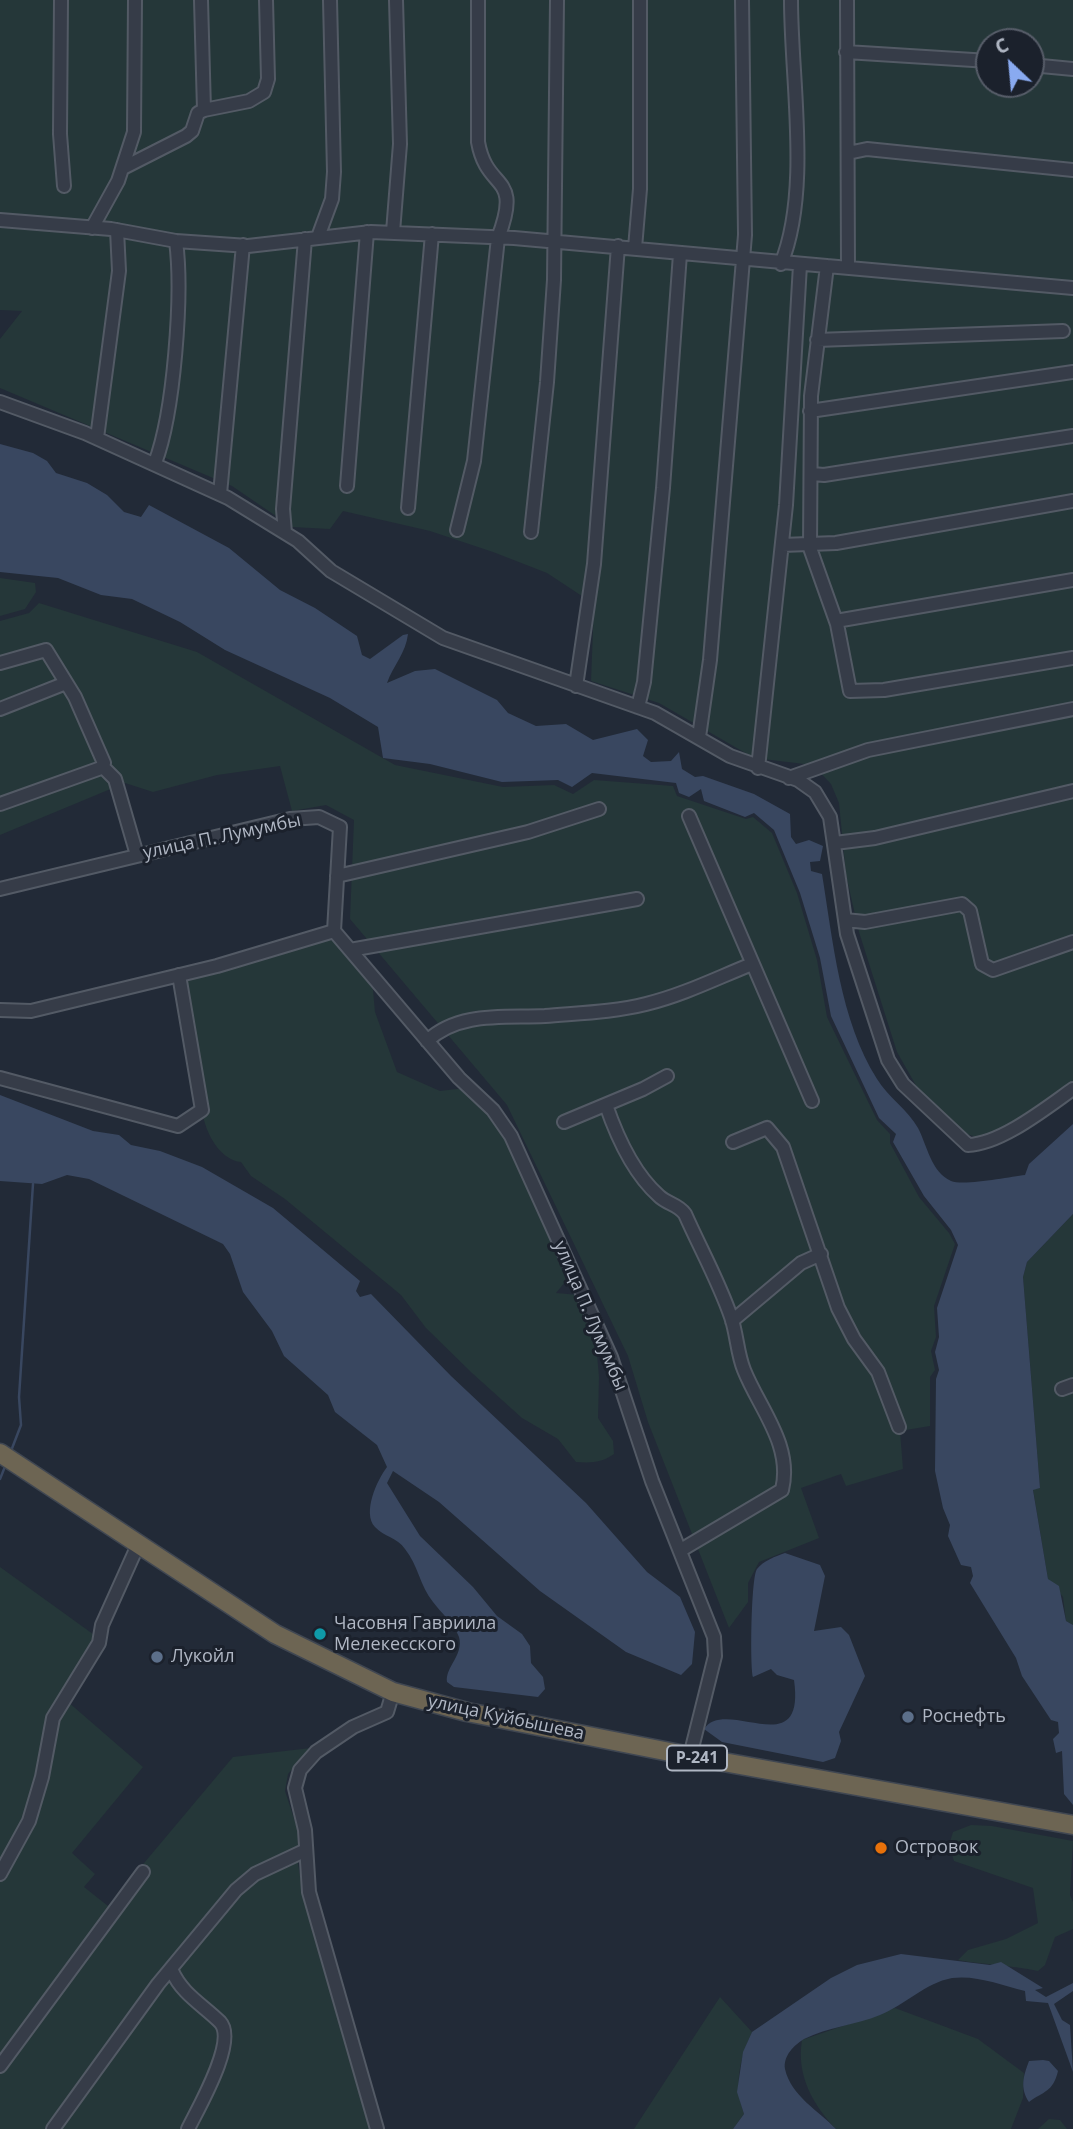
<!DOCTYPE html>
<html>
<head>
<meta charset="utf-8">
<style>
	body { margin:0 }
	#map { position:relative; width:1073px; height:2129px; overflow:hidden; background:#222a37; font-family:"Open Sans",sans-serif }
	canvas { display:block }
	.north { position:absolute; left:975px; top:28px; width:70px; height:70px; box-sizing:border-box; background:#1b212c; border:2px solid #575d69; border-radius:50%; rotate:334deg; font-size:19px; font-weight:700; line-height:28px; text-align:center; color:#b0b7c4 }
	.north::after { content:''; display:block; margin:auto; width:24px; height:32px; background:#89aaf0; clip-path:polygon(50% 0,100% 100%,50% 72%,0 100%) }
</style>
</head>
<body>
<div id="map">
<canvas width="1073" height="2129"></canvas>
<div class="north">С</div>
</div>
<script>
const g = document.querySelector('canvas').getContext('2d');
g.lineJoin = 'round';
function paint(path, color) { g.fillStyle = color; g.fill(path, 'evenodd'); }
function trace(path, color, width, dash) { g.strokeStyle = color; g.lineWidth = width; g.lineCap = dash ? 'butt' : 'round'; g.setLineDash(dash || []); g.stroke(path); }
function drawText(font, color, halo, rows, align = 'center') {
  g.font = font + ' "Open Sans",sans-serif'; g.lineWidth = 6; g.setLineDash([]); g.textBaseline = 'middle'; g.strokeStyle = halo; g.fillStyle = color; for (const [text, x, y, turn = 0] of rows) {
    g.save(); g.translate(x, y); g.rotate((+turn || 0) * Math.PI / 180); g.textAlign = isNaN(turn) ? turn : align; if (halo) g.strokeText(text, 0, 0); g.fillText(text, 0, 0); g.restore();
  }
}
const green = new Path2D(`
	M0,0H1073V1089L1004,1131L976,1137L961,1132L918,1089L897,1052L859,932L846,875L839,803L831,784L813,765L754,758L659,703L591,681L594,604L547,573L493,552L430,531L343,511L330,529L292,527L232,486L0,388V339L22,311L0,310ZM989,42H1031V84H989Z
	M0,578L35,583L36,592L25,609L0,616Z
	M39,603L197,652L395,765L503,787L554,785L573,794L594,780L673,786L677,796L746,819L753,817L772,833L797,893L817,960L827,1017L877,1120L890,1134V1143L919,1197L949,1233L955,1244L934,1306L936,1337L931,1351L935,1370L930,1377V1426L900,1431L903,1469L846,1486L841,1474L801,1488L819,1538L759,1562L748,1583V1602L729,1628L648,1422L628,1356L507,1105L350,919L354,820L326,805L292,811L280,766L217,775L153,792L125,783L0,835V621L29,613Z
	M325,939L339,942L372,979L375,1012L397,1072L440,1091L465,1088L490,1111L508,1138L570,1276L556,1293L579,1295L595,1331L599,1377L598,1418L613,1441L614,1454C601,1463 591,1463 576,1462L558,1439L522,1418L472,1373L426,1328L401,1295L285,1199L251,1176L241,1162C222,1160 209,1139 204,1120C191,1076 189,1026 183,980Z
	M1073,1214V1625L1066,1621L1063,1597L1048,1579L1033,1489L1040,1488L1023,1277L1027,1262Z
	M0,1567L104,1642L67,1701L143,1767L72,1853L95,1874L84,1887L108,1906L233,1757L311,1748L288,1774L285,1791L300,1837L298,1864L304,1897L372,2129H0Z
	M971,1825L992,1826L1073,1841L1070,1895L1073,1902V1929L1055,1937L1045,1965L1038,1971C1010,1965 986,1965 958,1960L968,1950L1006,1939L1038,1923L1033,1888L954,1861L949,1845L953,1832Z
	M720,1997L752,2032C739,2061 734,2083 744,2114L733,2129H634Z
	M895,2008L978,2039L1024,2073L1023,2098L1011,2129H836C813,2105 796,2075 802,2040Z
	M1049,2119L1060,2120L1067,2129H1038Z`);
const water = new Path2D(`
	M0,444L33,453L47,461L56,473L87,483L107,495L124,512L141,517L149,505L229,548L280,590L315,608L357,636L362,655L370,659L403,635L408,634C406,653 393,666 387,683L415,671L435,669L497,700L508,713L536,726L566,724L593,740L637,729L648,740L643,756L651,762L671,761L679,752L682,769L695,777L703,776L754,794L790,814L791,837L796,844L809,840L823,846L820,861L810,862L811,871L822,874C833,941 840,1020 877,1079C888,1097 908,1110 918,1128C927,1145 931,1172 951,1181C964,1186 1009,1177 1025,1175L1029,1164L1073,1124V1214L1027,1262L1023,1277L1040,1488L1033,1490L1048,1579L1059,1586L1066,1621L1073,1625V1805L1064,1794L1062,1751L1056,1753L1053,1739L1059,1733L1058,1722L1051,1720L1022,1676L1016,1658L970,1583L973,1576L971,1567L961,1565L948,1536L950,1525L943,1508L935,1471L936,1379L939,1370L935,1352L939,1337L937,1308L958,1245L951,1230L924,1196L893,1142L896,1134L879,1118L831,1016L820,958L800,893L774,830L754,813L745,817L704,801L701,789L689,797L679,793L676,783L592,773L572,787L558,780L502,782L430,764L383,758L378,727L330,698L225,650L180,622L132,599L101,595L58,578L0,572Z
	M0,1095L93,1131L119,1135L131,1145L160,1151L202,1167L273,1208L360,1281L356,1291L360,1297L371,1294L451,1376L586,1503L647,1572L680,1597L695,1632L692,1664L681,1675L626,1652L540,1591L439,1502L393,1471L387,1483L420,1536L473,1587L497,1616L522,1634L530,1646L531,1663L543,1677L545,1689L538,1697L454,1687L447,1682C445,1667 464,1655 459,1637C454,1623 441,1613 433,1602C420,1586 418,1565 405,1549C397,1537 384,1537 375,1527C362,1513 377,1480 387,1467L377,1445L335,1412L328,1395L284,1356L272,1331L243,1292L230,1254L223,1244L89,1179L67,1175L42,1184L0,1181Z
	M785,1553L820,1565L825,1576L814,1631L841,1627L849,1635L865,1676L839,1732L841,1741L835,1758L823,1762L722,1742L704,1729C726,1696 806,1765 794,1680L777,1675L771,1669L753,1677C750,1666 751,1577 757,1569C763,1561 776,1556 785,1553Z
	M901,1954L990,1965L1001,1962L1043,1988L1035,1990L1046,1997L1073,1983V1991L1054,2004L1062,2020L1070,2025L1073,2072L1048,2003L1026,2001L1025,1991C1001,1985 977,1975 952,1978C925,1983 905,2005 880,2015C856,2025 828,2027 804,2039C794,2045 783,2056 785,2069C791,2096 819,2111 836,2129H733L744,2114L737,2092L743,2052L752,2032L831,1978L857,1965Z
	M1043,2060L1049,2061L1058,2071C1053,2092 1044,2091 1029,2102C1020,2088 1023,2077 1029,2061Z`);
const stream = new Path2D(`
	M11,1451L21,1425L19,1397L33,1184
	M0,1479L6,1464`);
const minor = new Path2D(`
	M61,0L60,134L64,186
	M201,0L204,110
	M847,0L848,268
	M846,52L989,61
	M1031,65L1073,69
	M848,153L867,149L1073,170
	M123,168L186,136L192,131L198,113L204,110L249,101L264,92L268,79L266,0
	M0,220L111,229L176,241L248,246L371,232L514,238L1073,288
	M92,228L118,181L134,132L135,0
	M393,232L400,144L396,0
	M318,237L332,199L334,172L330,0
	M635,248L640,189V0
	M781,264C811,190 791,81 791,0
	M827,266L811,396L810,548L837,624L850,691L884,690L1073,658
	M817,340L1063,331
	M0,402L85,433L228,498L298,541L331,571L443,638L655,713L730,756L798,780L815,792L830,817L847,934L888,1060L903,1084L968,1145C1001,1144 1046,1108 1073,1089
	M810,411L1073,372
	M97,438L119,271L117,230
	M155,463C174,413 183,295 176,241
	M812,474L824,475L1073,436
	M347,486L367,232
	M220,494L243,245
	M408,508L432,234
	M457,530L474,461L498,238C523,172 487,193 478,142V0
	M531,532L547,382L554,280L557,0
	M285,533L283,509L305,239
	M782,545L836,543L1073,501
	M836,621L1073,580
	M0,663L46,650L75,697L104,763L101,768L0,804
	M576,686L594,564L618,246
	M638,707L644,682L663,488L680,254
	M0,709L66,683
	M699,737L710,660L745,235L742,0
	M102,766L115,779L137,855
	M758,768L786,505L800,265
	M789,778L868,750L1073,709
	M689,816L812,1101
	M835,843L875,838L1073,791
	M337,876L528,832L599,809
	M0,889L290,819L319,817L340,827L334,931
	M845,920L865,922L962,904L970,911L982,964L993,970L1073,942
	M350,950L637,899
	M0,1010L31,1011L217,966L334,931L459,1078L493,1110L511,1136L611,1357L652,1481L714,1637L715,1656L690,1756
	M427,1041C459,1011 505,1018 545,1016C579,1013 614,1012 646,1004C683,995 717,978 752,964
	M0,1078L178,1126L202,1110L179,975
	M606,1105C617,1137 633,1173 659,1196C667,1204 678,1204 685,1214C700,1248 719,1282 731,1317C737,1334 737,1353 744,1370C759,1408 793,1445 782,1490L681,1550
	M564,1122L643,1089L667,1076
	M733,1142L767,1128L783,1147L838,1308L854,1339L878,1372L899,1427
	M732,1321L801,1263L821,1254
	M1062,1389L1073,1385
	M0,1874L29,1821L42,1777L53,1718L99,1643L102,1625L138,1545
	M172,1971C182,1994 203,2005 220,2022C238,2041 197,2110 188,2129
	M0,2066L143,1872
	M53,2129L158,1984L236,1890L255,1874L304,1851
	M377,2129L309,1892L305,1830L295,1788L300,1770L316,1752L353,1727L387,1712L393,1692`);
const highway = new Path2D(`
	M0,1453L275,1634L393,1692L467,1712L690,1756L1073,1825`);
const markers = [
	[320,1634,7,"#0f9aa8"],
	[157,1657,7,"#5c6f8a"],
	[908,1717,7,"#5c6f8a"],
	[881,1848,7,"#e8710a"]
];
const shields = [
	[697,1758,60]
];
const shieldNames = [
	["Р-241",697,1758]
];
const streetNames = [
	["улица П. Лумумбы",222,837,-12],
	["улица П. Лумумбы",590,1316,67],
	["улица Куйбышева",506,1718,12]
];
const poiNames = [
	["Часовня Гавриила",334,1624],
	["Мелекесского",334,1645],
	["Лукойл",171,1657],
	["Роснефть",922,1717],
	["Островок",895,1848]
];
paint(green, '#253739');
paint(water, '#394760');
trace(stream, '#394760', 2.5);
trace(minor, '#535a65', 16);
trace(highway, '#404752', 21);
trace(minor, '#363c48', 12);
trace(highway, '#6d6553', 18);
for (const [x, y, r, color] of markers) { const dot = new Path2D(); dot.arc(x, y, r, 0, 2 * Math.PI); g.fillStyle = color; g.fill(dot); trace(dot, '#1b212c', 2.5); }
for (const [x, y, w] of shields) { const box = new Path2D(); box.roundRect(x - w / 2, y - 12.5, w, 25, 5); g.fillStyle = '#1b212c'; g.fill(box); trace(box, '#b0b7c4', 2); }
drawText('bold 16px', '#b0b7c4', null, shieldNames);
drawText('18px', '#b0b7c4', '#1b212c', streetNames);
drawText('18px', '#b0b7c4', '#1b212c', poiNames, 'left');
</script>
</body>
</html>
